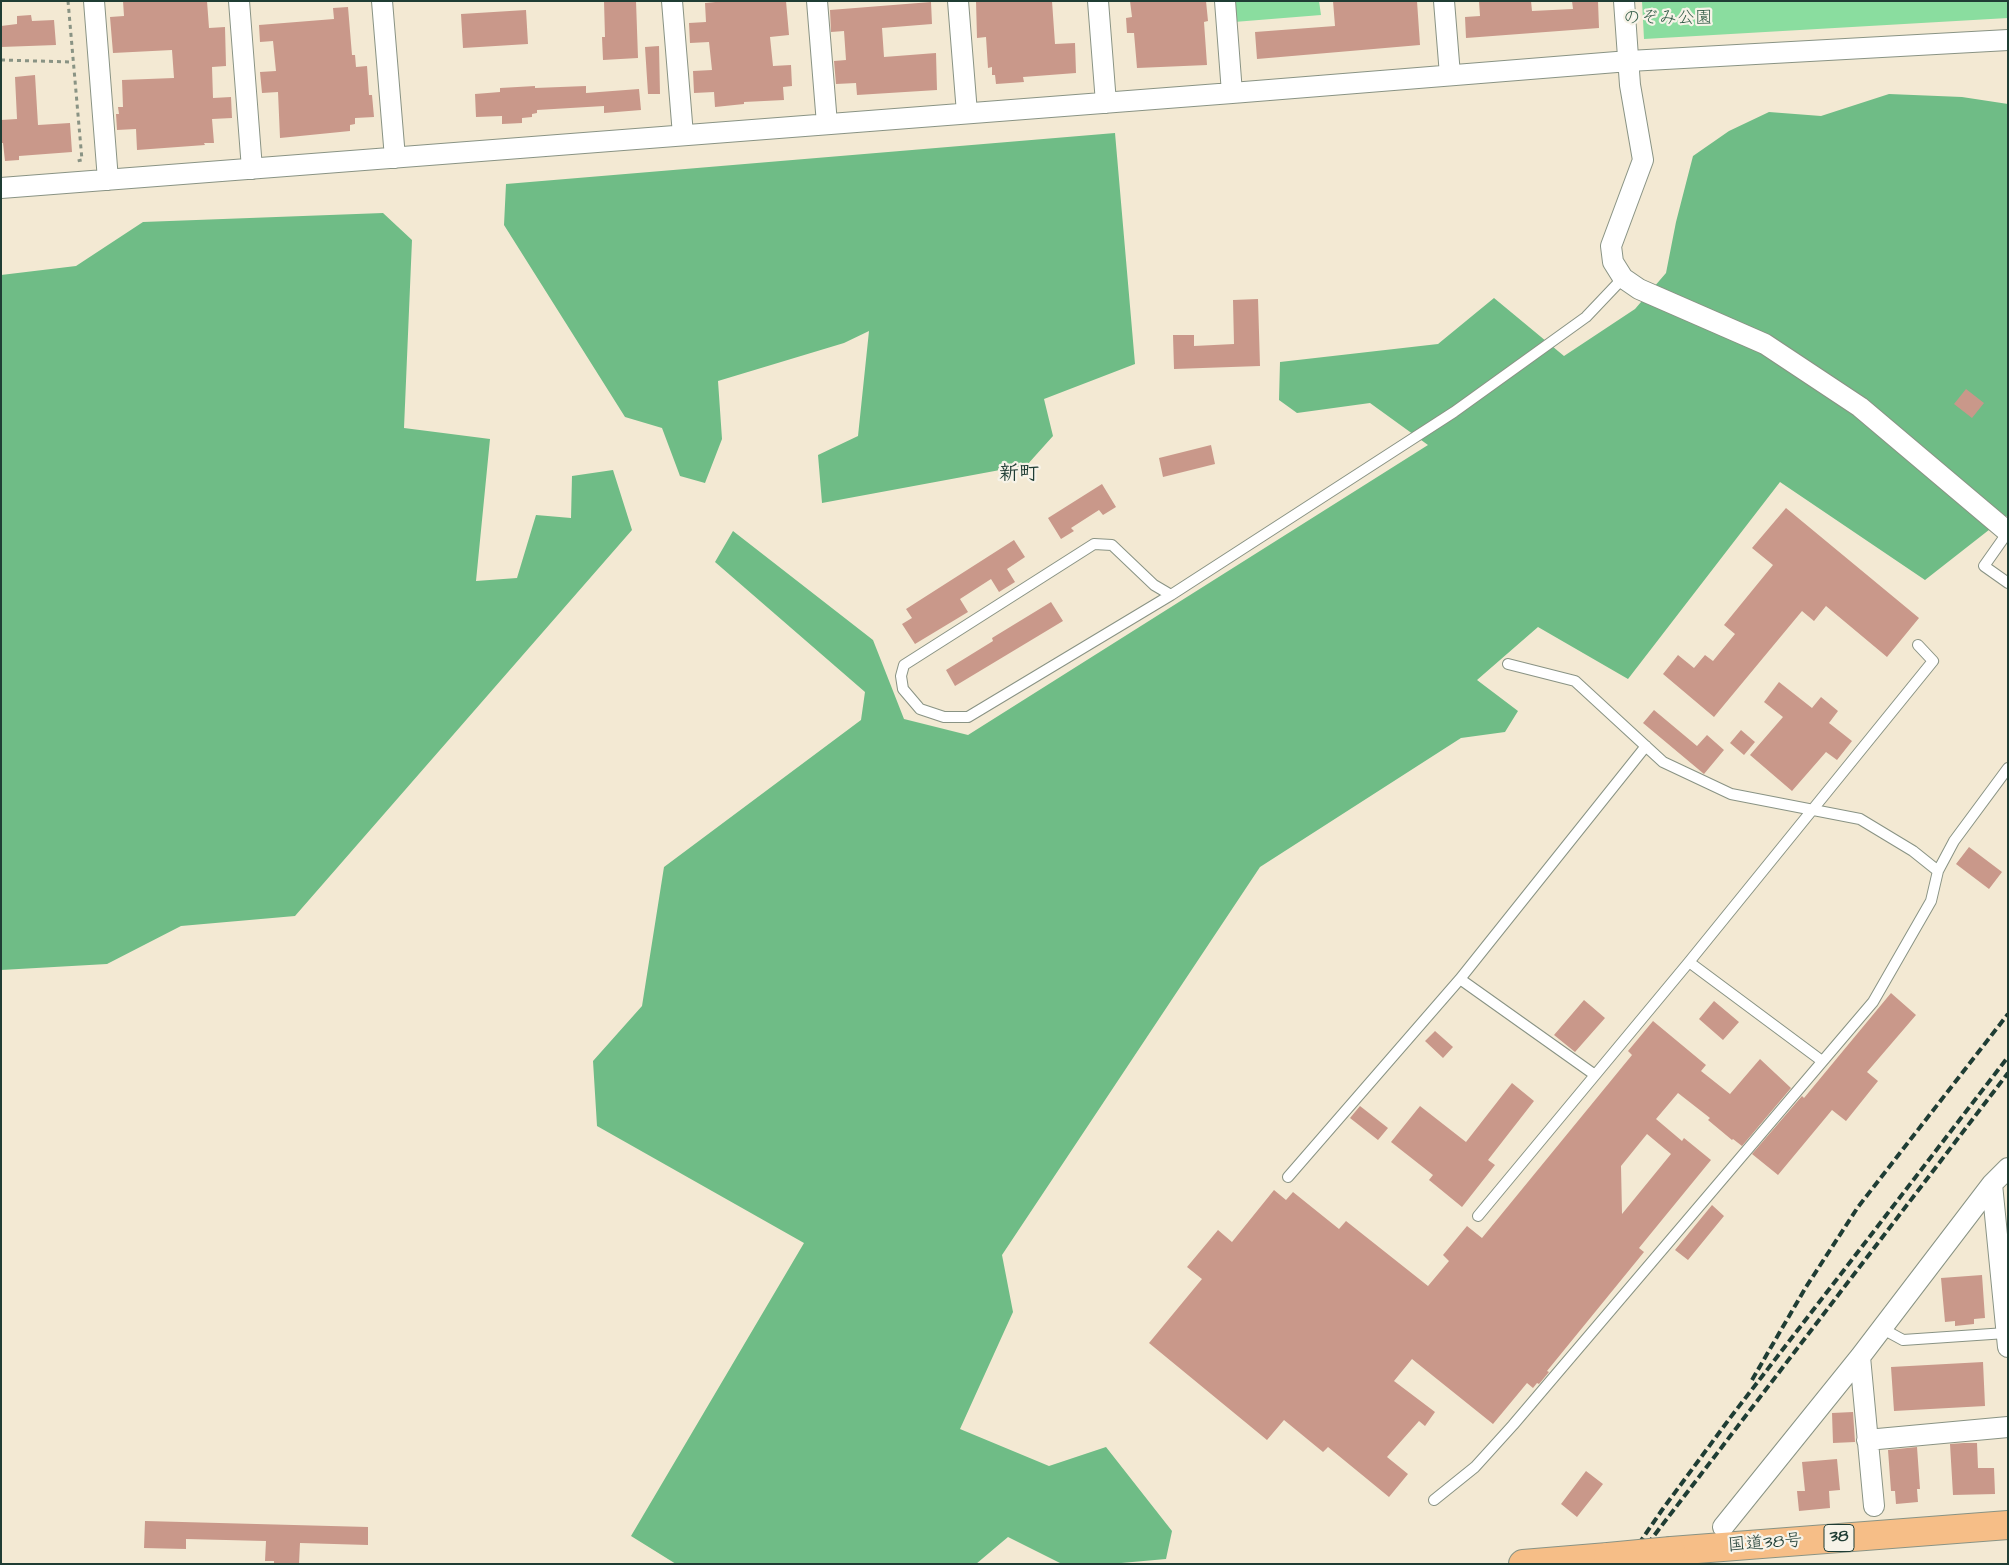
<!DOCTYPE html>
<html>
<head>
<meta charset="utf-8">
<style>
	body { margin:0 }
	#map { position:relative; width:2009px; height:1565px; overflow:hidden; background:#f3e9d3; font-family:"Architects Daughter",sans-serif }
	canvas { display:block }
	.frame { position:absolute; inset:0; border:2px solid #1f3d34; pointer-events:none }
</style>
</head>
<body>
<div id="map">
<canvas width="2009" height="1565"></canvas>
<div class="frame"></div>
</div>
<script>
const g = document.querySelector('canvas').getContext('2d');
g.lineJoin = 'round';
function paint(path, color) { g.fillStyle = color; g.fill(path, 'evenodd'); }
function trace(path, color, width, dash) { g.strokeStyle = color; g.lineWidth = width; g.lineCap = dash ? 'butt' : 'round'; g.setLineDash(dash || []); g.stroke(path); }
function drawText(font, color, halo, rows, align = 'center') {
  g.font = font + ' "Architects Daughter","Klee One",sans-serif'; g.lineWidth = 4.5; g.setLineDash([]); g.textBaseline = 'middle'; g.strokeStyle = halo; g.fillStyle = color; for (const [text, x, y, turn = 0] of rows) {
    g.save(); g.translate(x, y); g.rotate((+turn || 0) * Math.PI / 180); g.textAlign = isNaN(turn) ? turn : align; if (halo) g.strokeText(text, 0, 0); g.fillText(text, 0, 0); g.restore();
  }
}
const green = new Path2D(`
	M1232,1H1319L1321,15L1234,22Z
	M1642,1H2008V18L1644,39Z`);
const forest = new Path2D(`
	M1889,94L1962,97L2008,104V515L1925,580L1780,482L1628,679L1538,627L1477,680L1518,711L1505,732L1461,738L1260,867L1002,1255L1013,1312L960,1429L1049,1466L1106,1447L1172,1531L1166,1559L1110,1564H1062L1008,1537L976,1564H676L631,1536L804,1243L597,1126L593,1061L642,1006L664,867L861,720L865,692L715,562L733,531L873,640L904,719L968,735L1428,445L1370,403L1297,413L1279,400L1280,362L1438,344L1494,298L1564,356L1635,309L1666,273L1676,222L1693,156L1729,131L1769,112L1821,116Z
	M1115,133L1135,364L1044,399L1053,436L1027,465L822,503L818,455L858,436L869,331L844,343L718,381L722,439L705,483L680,476L662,428L625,417L504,225L506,184Z
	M383,213L412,240L404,428L490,439L476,581L517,578L536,515L571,518L572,476L613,470L632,530L295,916L181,926L107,964L1,970V275L76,266L143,222Z`);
const building = new Path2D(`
	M123,1H207L209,28L225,27L226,66L212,67L213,98L231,97L232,118L212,119L214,143H204L205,145L137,150L136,129L117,130L116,114H119L118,107H123L122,80L174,78L172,50L113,53L110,17L124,16Z
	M604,1H636L638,58L603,60L602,37H605Z
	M726,1H786L789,35L770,37L773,66L791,65L792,86L783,87L784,100L744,102V104L715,107L714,92L694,93L693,71L712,70L709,42L690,43L689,23L706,22L705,3Z
	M976,1H1052L1055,44L1075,43L1076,73L1023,77L1024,82L996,84L995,75H992V67L988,68L986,37L977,38Z
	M1130,1H1206L1208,21L1204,22L1207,65L1137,68L1134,33H1127L1126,18L1132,17Z
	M1333,1H1417L1420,45L1257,59L1255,32L1335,26Z
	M1479,1H1531L1532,11L1573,9L1572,1H1598L1599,28L1466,38L1465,17L1480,16Z
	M931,2L932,24L882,28L884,57L936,53L937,90L857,95L856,83L836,84L834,61L846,60L844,31L831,32L830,10Z
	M348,7L352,55H355L356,67L367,66L369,95H372L374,117L355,118V124L350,125V131L280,138L278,92L262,93L260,72L276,71L273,41L260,42L259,25L334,19L333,8Z
	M526,10L528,44L463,48L461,14Z
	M31,15L32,21L54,20L56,45L1,47V26L17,24V16Z
	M659,46L660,94H648L645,47Z
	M35,75L38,125L70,123L72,152L19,156V160L5,161L3,143H1V120L17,119L15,77Z
	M535,86V88L586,86V93L639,89L641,110L604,113V106L537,110V113L532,114V117L522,118V123L502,124V116L476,117L475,94L500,92V88Z
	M1258,299L1260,366L1174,369L1173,335H1194V346L1234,344L1233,300Z
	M1966,389L1984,403L1972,418L1954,404Z
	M1211,445L1215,464L1163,477L1159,458Z
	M1102,484L1116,507L1103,515L1099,510L1071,528L1074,531L1061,539L1048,518Z
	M1786,508L1919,618L1887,657L1826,606L1814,621L1802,611L1714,717L1663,674L1678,655L1694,668L1705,655L1713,661L1735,634L1724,625L1773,565L1752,548Z
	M1014,540L1025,557L1007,569L1015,582L999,592L991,579L960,599L968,612L915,644L902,624L912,618L906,609Z
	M1051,602L1063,621L955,686L946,670L993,641L992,638Z
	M1779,682L1812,708L1821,697L1838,711L1829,723L1852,741L1837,760L1826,752L1792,791L1750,755L1783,717L1764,702Z
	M1654,710L1697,746L1707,735L1724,750L1704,774L1643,723Z
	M1741,730L1755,742L1744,755L1730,743Z
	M1969,847L2002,872L1989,889L1956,864Z
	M1891,993L1916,1015L1867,1072L1878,1081L1846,1121L1832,1110L1778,1175L1752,1154L1802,1096L1804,1098Z
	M1584,1000L1605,1018L1575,1052L1554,1035Z
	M1714,1001L1739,1022L1723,1040L1699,1019Z
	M1653,1021L1706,1065L1701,1071L1730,1094L1760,1059L1791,1088L1742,1146L1733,1139L1732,1140L1708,1120L1710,1118L1678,1093L1656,1119L1682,1141L1684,1138L1711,1160L1639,1248L1644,1252L1547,1371L1549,1372L1539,1384L1537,1383L1533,1388L1527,1383L1493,1424L1412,1359L1394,1381L1435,1412L1425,1426L1419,1421L1387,1457L1408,1474L1389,1497L1328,1447L1323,1452L1284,1420L1267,1440L1149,1343L1202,1279L1187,1267L1218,1230L1232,1242L1274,1190L1286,1200L1293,1192L1339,1229L1346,1221L1428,1286L1449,1261L1443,1255L1467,1226L1482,1238L1632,1055L1628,1051ZM1647,1134L1671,1154L1622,1214L1621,1166Z
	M1435,1031L1453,1047L1443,1058L1425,1041Z
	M1512,1083L1534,1101L1488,1160L1495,1165L1462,1207L1429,1180L1433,1175L1391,1142L1420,1106L1466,1142Z
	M1360,1106L1388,1128L1378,1140L1350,1118Z
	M1712,1205L1724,1216L1688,1260L1675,1250Z
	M1982,1275L1985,1318L1974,1319V1324L1955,1326V1321L1945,1322L1941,1278Z
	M1983,1362L1985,1406L1894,1411L1891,1367Z
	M1853,1412L1855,1442L1833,1443L1832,1413Z
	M1964,1443H1977L1978,1468H1994L1995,1494L1953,1495L1950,1444Z
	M1917,1447L1920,1489H1917L1918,1502L1896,1504L1895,1491H1891L1888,1450Z
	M1837,1459L1840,1490L1829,1491L1830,1508L1799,1511L1797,1491H1805L1802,1462Z
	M1586,1471L1603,1484L1577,1517L1561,1504Z
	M145,1521L368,1527V1545L300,1543L299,1564H274V1561H265L266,1541L186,1539V1549L144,1548Z`);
const path = new Path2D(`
	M68,1L82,160L77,161
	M1,60L73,62`);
const lane = new Path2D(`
	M2008,532L1984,566L2008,583
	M1171,595L1154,585L1112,545L1094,544L904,665L901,676L903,689L920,709L944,717H968L1171,595L1454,412L1586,317L1623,278
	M1508,664L1575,681L1663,762L1731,794L1860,819L1913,851L1938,871L1954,841L2008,768
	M1689,962L1822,1061
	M1460,979L1595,1075
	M1288,1177L1460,979L1646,746
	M1478,1216L1689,962L1933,661L1918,645
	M1881,1328L1903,1340L2006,1333
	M1434,1500L1475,1467L1513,1425L1873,1002L1931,901L1938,871`);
const street = new Path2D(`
	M94,1L108,180
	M239,1L252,169
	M382,1L395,158
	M672,1L683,135
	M817,1L827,124
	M958,1L967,113
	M1098,1L1106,103
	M1225,1L1232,93
	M1444,1L1450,75
	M1624,1L1630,85L1643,160L1611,246L1613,262L1623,278L1639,289L1765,344L1860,407L2008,532
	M1,188L1232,93L1629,61L2008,40
	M1992,1184L2008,1347
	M1860,1357L1874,1506
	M1867,1440L2008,1427
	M1723,1527L1860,1357L1992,1184L2008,1168`);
const highway = new Path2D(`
	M1671,1551L2008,1525
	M1523,1564L1608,1557`);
const rail = new Path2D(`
	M1752,1380L1806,1287L1858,1207L2008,1014
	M1640,1554L2008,1073
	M1625,1564L1662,1510L1730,1418L2008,1057`);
const highwayBridge = new Path2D(`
	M1608,1557L1671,1551`);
const shields = [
	[1839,1538,30]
];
const shieldNames = [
	["38",1839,1538]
];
const parkNames = [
	["のぞみ公園",1668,19]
];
const streetNames = [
	["国道38号",1765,1544,-4]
];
const quarterNames = [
	["新町",1019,475]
];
paint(green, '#8add9f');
paint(forest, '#6fbc86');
paint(building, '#c9988a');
trace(lane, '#899384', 12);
trace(street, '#899384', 22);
trace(highway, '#899384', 30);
trace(path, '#899384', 3, [4, 4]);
trace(lane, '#fff', 10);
trace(street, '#fff', 20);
trace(highway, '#f6be87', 28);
trace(rail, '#1f3d34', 4, [8, 4]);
trace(highwayBridge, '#899384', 30, []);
trace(highwayBridge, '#f6be87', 28);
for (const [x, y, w] of shields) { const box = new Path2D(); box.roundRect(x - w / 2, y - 13.5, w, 27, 4); g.fillStyle = '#f7f3e8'; g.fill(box); trace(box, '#1f3d34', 1); }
drawText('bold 16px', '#1f3d34', null, shieldNames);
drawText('18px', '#345d49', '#f7f3e8', parkNames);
drawText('18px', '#1f3d34', '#f7f3e8', streetNames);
drawText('bold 20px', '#1f3d34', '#f7f3e8', quarterNames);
</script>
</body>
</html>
